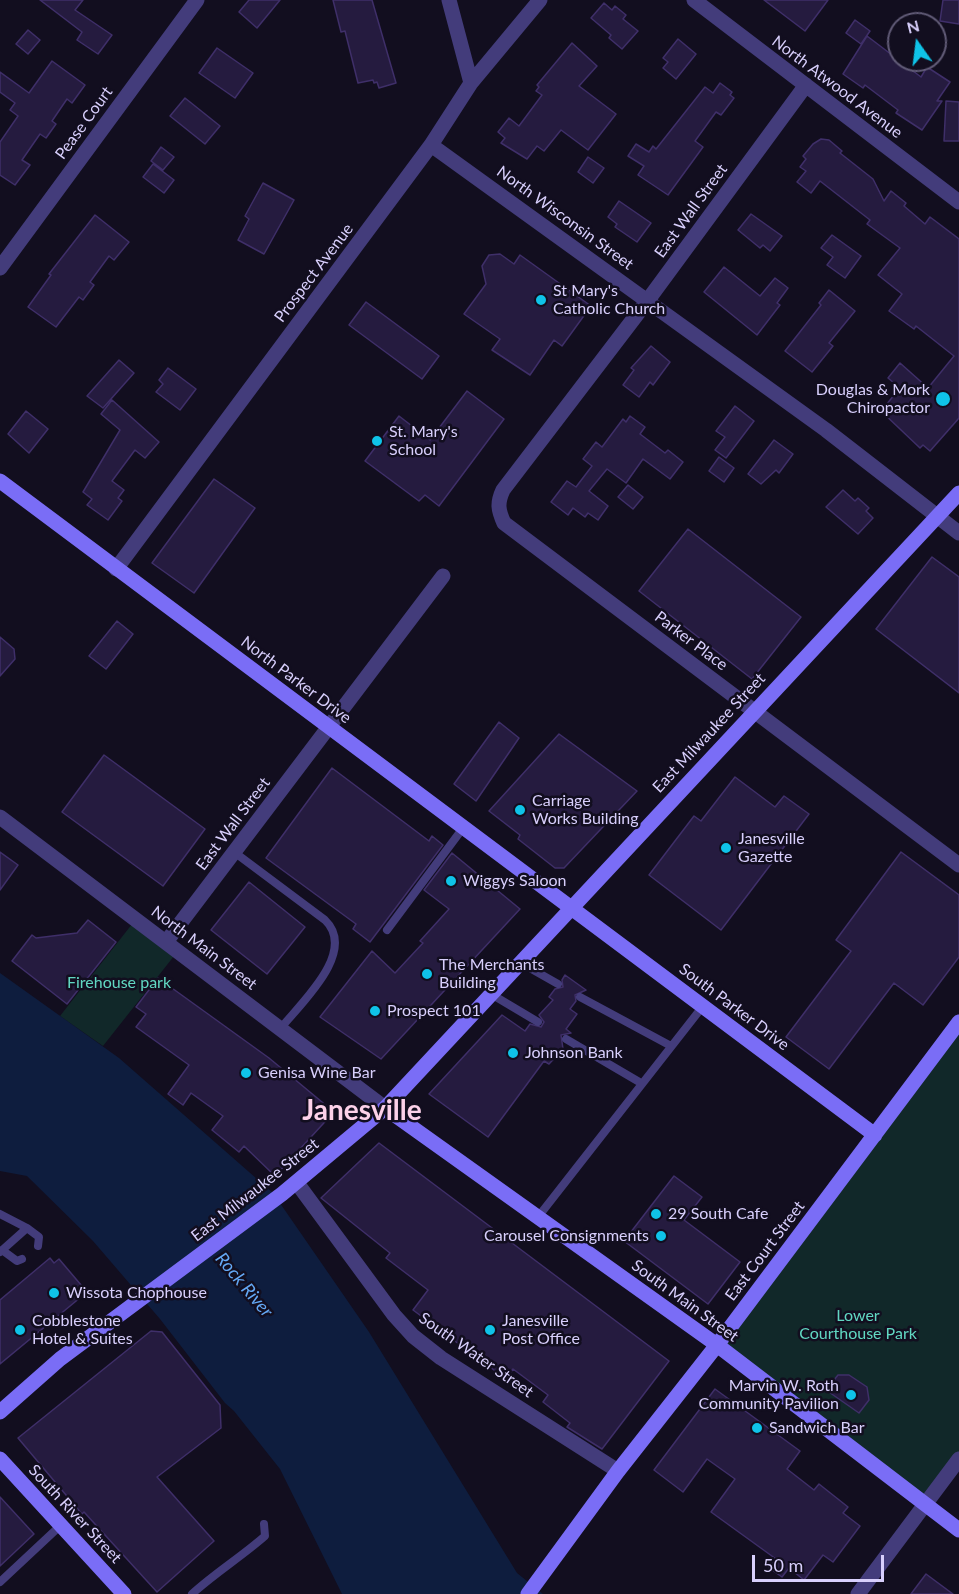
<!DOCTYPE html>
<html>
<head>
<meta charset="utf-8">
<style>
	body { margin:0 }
	#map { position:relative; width:959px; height:1594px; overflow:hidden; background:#120e1f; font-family:Lato,sans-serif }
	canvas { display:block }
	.north { position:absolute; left:887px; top:12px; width:60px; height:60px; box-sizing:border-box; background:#120e1f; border:2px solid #615b77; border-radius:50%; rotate:346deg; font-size:16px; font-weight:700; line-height:24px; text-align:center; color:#d8cffc }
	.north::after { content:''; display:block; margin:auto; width:21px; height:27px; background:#0fc3e8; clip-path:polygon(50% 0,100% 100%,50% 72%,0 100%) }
	.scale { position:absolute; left:752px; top:1555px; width:132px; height:27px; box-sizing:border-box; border:3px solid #d8cffc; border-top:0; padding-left:8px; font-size:18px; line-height:21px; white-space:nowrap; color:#d8cffc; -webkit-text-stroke:4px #120e1f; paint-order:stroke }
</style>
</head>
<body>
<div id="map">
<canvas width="959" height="1594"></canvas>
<div class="north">N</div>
<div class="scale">50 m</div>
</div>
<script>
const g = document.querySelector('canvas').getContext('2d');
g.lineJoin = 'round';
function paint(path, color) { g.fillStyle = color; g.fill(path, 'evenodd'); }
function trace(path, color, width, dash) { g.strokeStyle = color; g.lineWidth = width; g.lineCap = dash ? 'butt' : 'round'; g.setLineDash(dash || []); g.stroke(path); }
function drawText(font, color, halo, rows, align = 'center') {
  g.font = font + ' Lato,sans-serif'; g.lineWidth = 5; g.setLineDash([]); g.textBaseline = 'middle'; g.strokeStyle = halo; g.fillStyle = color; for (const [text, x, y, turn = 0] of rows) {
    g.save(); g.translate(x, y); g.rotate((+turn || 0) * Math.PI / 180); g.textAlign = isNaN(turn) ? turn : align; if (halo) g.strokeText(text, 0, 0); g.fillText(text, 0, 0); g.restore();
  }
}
const green = new Path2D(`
	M136,919L178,951L103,1046L60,1016Z
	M959,1022V1459L926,1504L717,1345Z`);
const water = new Path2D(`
	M0,973L119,1058L273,1193L369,1332L517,1573L543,1594H342L280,1469L234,1411L225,1403L160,1319L93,1241L27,1176L0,1171Z`);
const building = new Path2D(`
	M40,0H83L75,10L112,35L98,54L77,40L82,32Z
	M249,0H280L257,28L239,12Z
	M333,0H372L396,83L379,88L377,82L374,83L373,80L358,83L345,31L341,32Z
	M764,0H828L805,31Z
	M943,0H959V24L940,21Z
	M604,3L612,10L615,6L626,15L623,19L638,31L622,49L609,38L611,35L591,18Z
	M855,20L870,31L861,44L846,33Z
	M28,30L40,40L28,54L16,44Z
	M867,36L921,77L927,67L950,82L937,101H942L922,130L896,113L898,110L865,85L863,88L843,74Z
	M678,39L696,54L676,79L663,68L668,62L663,58Z
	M572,43L597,66L579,86L616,114L588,150L561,130L544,151L537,146L527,159L501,143L505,138L498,132L509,118L519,126L542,95L536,91L539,87L537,85Z
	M217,48L253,73L235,98L199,73Z
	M52,61L85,85L72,103L67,99L52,121L56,124L46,138L40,134L22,160L30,165L15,185L0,175V142L18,116L10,110L15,103L0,92V72L29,93Z
	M720,83L732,92L730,95L734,98L721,115L716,112L695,141L703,147L668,195L638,175L644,166L628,156L636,144L649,152L653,146L656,149L705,87L713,93Z
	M185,98L220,126L205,144L170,116Z
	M946,101L959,102V141H944Z
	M821,139L829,140L842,151L840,153L873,179L884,201L891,191L906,203L904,206L925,224L930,217L959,239V418L930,451L923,445L920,448L881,411L900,388L888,378L900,363L928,388L954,356L916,326L914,329L889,311L902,294L878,275L900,248L867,224L870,220L820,181L811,193L797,182L806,171L800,167L806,159L803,156L813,144Z
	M161,147L174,157L163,170L151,161Z
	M588,157L604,168L593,183L578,172Z
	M153,164L174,180L164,193L143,177Z
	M263,183L294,200L264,254L238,240L249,219L245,216Z
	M619,201L651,223L637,242L615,227L617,224L608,217Z
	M751,214L782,236L770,251L763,245L760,248L738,230Z
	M95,215L129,242L114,260L109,256L90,282L94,285L83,300L79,297L56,327L28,307L51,275L49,274Z
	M832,235L861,256L845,278L827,265L833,257L821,248Z
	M500,254L514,264L520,255L591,306L562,346L554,340L530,375L492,350L500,339L464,314L486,284L482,266L489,255Z
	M724,267L760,296L775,278L788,288L777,303L780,305L757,335L704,292Z
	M829,290L855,311L829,343L833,346L812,372L785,351L821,305L819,303Z
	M366,302L439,356L422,379L349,325Z
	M651,346L670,362L653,385L650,382L639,397L623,385L634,370L631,368Z
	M119,360L134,373L103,408L87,396Z
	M168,368L196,389L180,410L156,392L163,384L159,380Z
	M467,391L504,419L439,506L425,495L419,501L365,461L399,416L430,440Z
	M112,400L159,442L145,458L135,450L112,481L124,490L118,498L122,501L108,520L87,505L92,499L83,492L120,430L101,414Z
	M735,406L754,421L726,458L715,450L725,437L716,431Z
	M26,411L48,429L29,453L8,434Z
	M630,416L645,427L640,434L665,453L668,450L683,462L670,479L643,459L626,483L607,469L589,491L608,506L598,520L588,513L585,517L573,508L568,515L551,502L567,481L576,487L592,466L583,459L596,442L602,447L623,419L626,422Z
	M774,440L793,454L779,473L776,470L761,484L748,474Z
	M719,457L734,468L724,482L709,471Z
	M214,479L255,508L194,593L152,563Z
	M628,485L643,497L633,509L618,497Z
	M843,490L855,501L858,498L869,508L866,511L873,518L858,534L826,507Z
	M688,529L801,617L752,679L639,591Z
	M932,557L959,577V693L876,629Z
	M117,621L133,634L106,669L89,656Z
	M0,637L14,649L15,659L0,676Z
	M499,722L519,738L476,801L454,784Z
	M559,734L637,791L564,868H555L518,839L520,835L489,811Z
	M104,755L205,829L163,886L62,812Z
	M332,768L429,841L432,836L443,845L370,942L353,929L356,924L266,858Z
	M735,777L775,807L784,796L809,814L721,930L649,875L694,816L701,821Z
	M0,852L18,865L0,890Z
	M901,852L959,895V957L923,1005L894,983L829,1069L786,1037L851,951L836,940Z
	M452,853L520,909L381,1059L320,1017L372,951L395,973L423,943L420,941L449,909L424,890Z
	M249,882L305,927L267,974L211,930Z
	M88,920L116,942L67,1004L12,961L32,935L36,938L77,933Z
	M565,975L586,990L575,995L576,1001L570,1009L577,1014L566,1029L571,1033L561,1035L563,1049L549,1064L544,1061L488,1137L429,1094L502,1015L525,1031L530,1024L541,1027L544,1022L539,1015L553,1000L549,997L555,989L563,987L562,980Z
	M158,978L269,1058L334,1112L275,1176L244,1146L239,1152L212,1130L223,1116L191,1093L183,1105L168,1094L189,1065L136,1027L146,1014L136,1007Z
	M379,1143L669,1361L602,1449L567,1427L570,1423L543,1402L548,1395L513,1369L506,1379L413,1310L428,1290L386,1258L390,1253L321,1198Z
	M674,1176L702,1197L684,1220L740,1262L708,1304L624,1241Z
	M50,1258L54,1263L59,1259L87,1292L0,1364V1300Z
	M151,1331L162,1332L220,1405L221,1428L157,1477L214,1541L157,1592L84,1512L82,1514L18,1438Z
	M838,1375H849L867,1387L869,1400L859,1413L826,1390Z
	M715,1389L800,1451L787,1469L814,1490L819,1484L848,1507L843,1513L860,1526L833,1562L823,1555L804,1580L789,1568L782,1577L769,1568L776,1559L711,1512L735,1479L707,1459L683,1492L654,1470Z
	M0,1497L34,1534L0,1566Z
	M926,1574L953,1594H911Z`);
const lane = new Path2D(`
	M234,852L325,920C358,952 300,1004 280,1029
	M387,930L463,828
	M521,963L558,984
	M491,994L538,1022
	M580,997L671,1046
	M566,1039L641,1083
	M0,1214L27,1228L0,1252
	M538,1217L703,1006
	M27,1228L39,1237L38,1246
	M2,1250L17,1261L22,1259
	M0,1582L61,1525
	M192,1594C215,1573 241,1557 265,1536L264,1524`);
const street = new Path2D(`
	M449,0L471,83
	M694,0L959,202
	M806,85L648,300L503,490C497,503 498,510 504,523L959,865
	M431,145L826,430L959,533
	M0,268L197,0
	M116,569L431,145L471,83L540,0
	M0,817L385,1108
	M166,942L443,576
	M297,1183L394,1315L413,1336L441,1358L618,1471
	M858,1594L959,1459`);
const secondary = new Path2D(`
	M0,481L875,1135
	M385,1108L717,1345L959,1530
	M0,1412L60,1359L282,1194L385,1108L959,493
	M0,1459L124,1594
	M528,1594L618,1471L717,1345L959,1022`);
const markers = [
	[541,300,6,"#0fc3e8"],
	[943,399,8,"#0fc3e8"],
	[377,441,6,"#0fc3e8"],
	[520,810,6,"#0fc3e8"],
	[726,848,6,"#0fc3e8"],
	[451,881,6,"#0fc3e8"],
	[427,974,6,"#0fc3e8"],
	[375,1011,6,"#0fc3e8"],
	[513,1053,6,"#0fc3e8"],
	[246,1073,6,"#0fc3e8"],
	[656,1214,6,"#0fc3e8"],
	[661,1236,6,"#0fc3e8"],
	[54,1293,6,"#0fc3e8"],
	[20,1330,6,"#0fc3e8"],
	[490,1330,6,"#0fc3e8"],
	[851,1395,6,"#0fc3e8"],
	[757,1428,6,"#0fc3e8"]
];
const streetNames = [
	["North Atwood Avenue",837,87,37],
	["Pease Court",84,123,-54],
	["East Wall Street",691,211,-54],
	["North Wisconsin Street",565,218,36],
	["Prospect Avenue",314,273,-53],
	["Parker Place",691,641,37],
	["North Parker Drive",296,680,37],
	["East Milwaukee Street",709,733,-47],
	["East Wall Street",233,824,-53],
	["North Main Street",204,948,37],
	["South Parker Drive",734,1007,37],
	["East Milwaukee Street",255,1190,-38],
	["East Court Street",765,1251,-53],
	["South Main Street",685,1301,36],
	["South Water Street",476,1355,35],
	["South River Street",75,1514,47]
];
const poiNames = [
	["St Mary's",553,291],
	["Catholic Church",553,309],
	["Douglas & Mork",930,390,"right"],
	["Chiropactor",930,408,"right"],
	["St. Mary's",389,432],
	["School",389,450],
	["Carriage",532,801],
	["Works Building",532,819],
	["Janesville",738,839],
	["Gazette",738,857],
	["Wiggys Saloon",463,881],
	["The Merchants",439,965],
	["Building",439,983],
	["Prospect 101",387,1011],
	["Johnson Bank",525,1053],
	["Genisa Wine Bar",258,1073],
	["29 South Cafe",668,1214],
	["Carousel Consignments",649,1236,"right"],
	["Wissota Chophouse",66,1293],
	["Cobblestone",32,1321],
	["Hotel & Suites",32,1339],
	["Janesville",502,1321],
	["Post Office",502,1339],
	["Marvin W. Roth",839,1386,"right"],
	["Community Pavilion",839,1404,"right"],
	["Sandwich Bar",769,1428]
];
const parkNames = [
	["Firehouse park",119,983],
	["Lower",858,1316],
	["Courthouse Park",858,1334]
];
const waterNames = [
	["Rock River",244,1285,50]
];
const townNames = [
	["Janesville",362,1111]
];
paint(green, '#112829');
paint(water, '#0e1d3e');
paint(building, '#251b3f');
trace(building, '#3f2f69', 1.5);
trace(lane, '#433c7b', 8);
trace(street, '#433c7b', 15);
trace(secondary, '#7a6df6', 15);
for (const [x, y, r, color] of markers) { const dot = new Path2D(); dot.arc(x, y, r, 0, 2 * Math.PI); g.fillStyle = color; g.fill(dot); trace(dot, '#120e1f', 2); }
drawText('16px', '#d8cffc', '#120e1f', streetNames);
drawText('16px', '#d8cffc', '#120e1f', poiNames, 'left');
drawText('16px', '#61d7c2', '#120e1f', parkNames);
drawText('italic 18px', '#64a8f5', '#120e1f', waterNames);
drawText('bold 28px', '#fcd1e9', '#120e1f', townNames);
</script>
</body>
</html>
